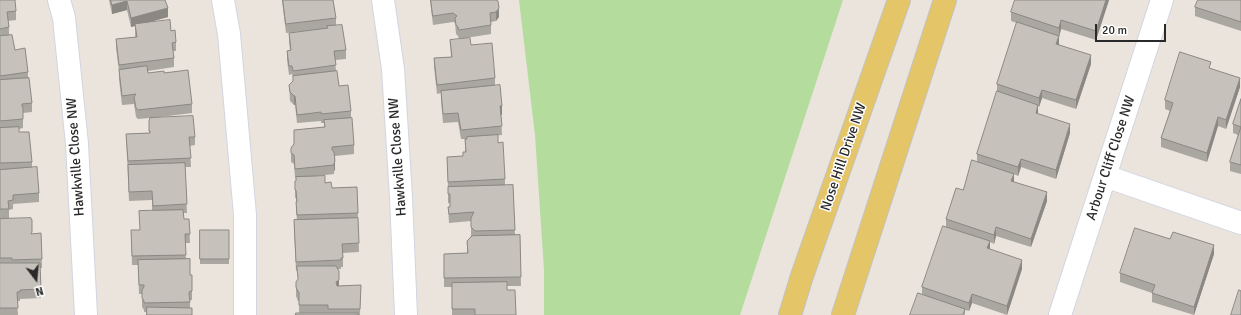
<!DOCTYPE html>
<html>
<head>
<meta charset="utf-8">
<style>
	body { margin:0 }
	#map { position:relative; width:1241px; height:315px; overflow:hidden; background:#eae4dc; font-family:Signika,sans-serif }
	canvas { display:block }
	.north { position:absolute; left:16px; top:259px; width:40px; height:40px; -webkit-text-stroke:3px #fff; paint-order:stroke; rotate:164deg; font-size:11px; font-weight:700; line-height:16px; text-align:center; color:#292929 }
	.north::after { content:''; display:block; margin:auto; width:14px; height:18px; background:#292929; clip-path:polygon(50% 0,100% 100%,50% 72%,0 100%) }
	.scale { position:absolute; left:1095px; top:24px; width:71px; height:18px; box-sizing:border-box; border:2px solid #292929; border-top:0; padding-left:5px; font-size:12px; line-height:14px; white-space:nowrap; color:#292929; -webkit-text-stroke:3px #fff; paint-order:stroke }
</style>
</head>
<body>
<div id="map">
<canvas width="1241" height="315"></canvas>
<div class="north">N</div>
<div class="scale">20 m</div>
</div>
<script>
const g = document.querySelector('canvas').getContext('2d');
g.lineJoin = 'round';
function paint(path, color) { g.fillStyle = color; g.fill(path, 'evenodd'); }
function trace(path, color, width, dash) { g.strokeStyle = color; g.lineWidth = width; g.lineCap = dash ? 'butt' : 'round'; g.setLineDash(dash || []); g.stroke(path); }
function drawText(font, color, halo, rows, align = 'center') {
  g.font = font + ' Signika,sans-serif'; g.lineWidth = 3; g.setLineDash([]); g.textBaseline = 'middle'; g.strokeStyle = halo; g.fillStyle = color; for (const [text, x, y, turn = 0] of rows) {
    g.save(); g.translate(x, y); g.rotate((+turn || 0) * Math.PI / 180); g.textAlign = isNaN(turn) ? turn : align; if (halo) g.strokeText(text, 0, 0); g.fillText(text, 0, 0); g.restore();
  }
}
const green = new Path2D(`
	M519,0H843L740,315H544V270L535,135Z`);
const minor = new Path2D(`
	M59,0L64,18L77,144L86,315
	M223,0L229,34L245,215V315
	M383,0L393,69L401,197L406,315
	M1105,176L1241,223
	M1060,315L1162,0`);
const major = new Path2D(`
	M790,315L802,276L899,0
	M843,315L945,0`);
const wall = new Path2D(`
	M0,0L16,11V20L8,21L9,27V35L15,50L28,72V78L32,103V112L23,113V128L19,129V132L32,162V167L39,193V202L13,204V209L9,210V218H0Z
	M109,0H165L168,17L147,23L171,31L176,42V51H173L174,58V67L148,71V73H164L192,104V113L152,118L195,137V145L190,146L191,167H185L187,213H183L184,219H189L190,243H185L186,259L190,275L192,291V300H190V308L144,312V310L142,307V294H139L138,265H132L131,230H140L152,211V200L129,201L126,134L149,133V121L150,118L138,119L136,117L134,104L122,105L119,79V71L116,48V39L135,37V26L131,27L127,10L112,14Z
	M282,0H333L336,18V25L346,50V59L335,60L336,71L339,86L351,111V118L354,145V154L335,156V170L334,171V174L317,176L332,188L357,187L359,252L343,253V267H341V269H338L339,286L361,285L360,315H296L299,313V301H298L296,296V282L298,280L297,270L296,271L294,229V220H297L296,211V198H295V181H296V178H295L294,164L291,162V148L294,144V130L324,127V123H321V121L297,123L295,105H294L290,101L289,85L293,82V77L292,74L289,75L287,60V51L290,50L289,42V33L302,31L286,33Z
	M430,0H496L499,17L496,21L491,22V34L459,39L458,36L456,34L455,23L453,22L433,25Z
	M1109,0L1096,40L1061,29L1059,37V45L1091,64L1076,109L1042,98L1039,107L1038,106V114L1070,133L1056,179L1021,167L1018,176L1014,174V182L1047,201L1031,247L996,236L994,244L990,242V249L1022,269L1007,315L972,303L969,311L965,310V315L922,294V287L946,227V219L963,190L977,161V154L997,92V84L1017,23L1011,21V12Z
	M1241,0V31L1195,16V7Z
	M450,40L471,45L495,78V85L502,115H501L502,135L486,136L498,143L505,179V186L513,185L515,235H520L521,286H507V290L516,315H452V287H444V254L467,253V241L471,236V221L449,223L448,207H450V203H448V189L447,157L463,156L465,152V139H467H461L458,122L443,123L441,100V93L437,94L434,67V58L451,57Z
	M1211,69L1240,87L1226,129L1218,126L1207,162L1161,147V138L1170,111L1165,109V100Z
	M1241,99V174L1230,171V162L1238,135L1233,133V124Z
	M0,219L32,234L41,233L42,268H40L41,298L20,299V301H17L18,315H0Z
	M200,230H229V264H200Z
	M1214,254L1194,315L1152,302V293L1120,282V273Z`);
const shadedWall = new Path2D(`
	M1106,0H1109L1096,40V31Z
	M127,1V10L112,14V5Z
	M168,8V17L131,27V18Z
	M499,8V17L496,21V12Z
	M1061,20V29L1059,37V28Z
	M1059,36V45L1056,53V44Z
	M1091,55V64L1076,109V100Z
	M1240,78V87L1226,129V120Z
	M1042,90V98L1039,107V98Z
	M294,96H295V105H294Z
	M1038,105V114L1036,113Z
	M500,106H502V115H500Z
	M1218,117V126L1207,162V153Z
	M1070,124V133L1056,179V170Z
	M1021,159V167L1018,176V167Z
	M335,161V170L334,171V163Z
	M1014,174V183L1011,181Z
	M1047,192V201L1031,247V239Z
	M996,227V236L994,244V235Z
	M990,241V250L987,248Z
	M1214,245V254L1194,315V307Z
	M1022,260V269L1007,315V306Z
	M339,280V289L336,291V282Z
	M972,294V303L969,311V303Z`);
const building = new Path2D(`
	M0,0H15L16,11L7,12L9,27L0,29Z
	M111,0H165L168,8L131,18L127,1L112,5Z
	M283,0H333L336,18L286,24Z
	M431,0H496L498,1L499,8L496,12L490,13L491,25L459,30L458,27L456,25L455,18L457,16L453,13L433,16Z
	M1015,0H1106L1096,31L1061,20L1059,28L1011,12Z
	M1198,0H1241V22L1195,7Z
	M170,20L171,31L175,30L176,42L172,43L174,58L119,65L116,39L137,37L135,24Z
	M1017,22L1059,36L1056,44L1091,55L1076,100L1042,90L1039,98L997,84Z
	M342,25L346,50L334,51L336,65L293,71L292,66H289L287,51L291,50L289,33L328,28L327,26Z
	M12,35L15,50L25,48L28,72L0,76V36Z
	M470,38L471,45L492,43L495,78L437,85L434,58L452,57L450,40Z
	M1180,52L1211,62L1209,68L1240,78L1226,120L1218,117L1207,153L1161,138L1173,103L1165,100Z
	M147,66L148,73L164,71V73L188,70L192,104L138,110L136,108L134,97L136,94L122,96L119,70Z
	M337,71L339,86L348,85L351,111L321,114V112L297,115L295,96H294L290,92L289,85L293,81V76Z
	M29,78L32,103L22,104V107H23V119L0,121V80Z
	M500,85L502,106H500L502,126L461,130L458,113L443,114L441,91Z
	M997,91L1038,105L1036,113L1070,124L1056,170L1021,159L1018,167L977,154Z
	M1241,99V127L1233,124Z
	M193,116L195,137H189L191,158L128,161L126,134L150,133V131H149V121L150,118Z
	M352,118L354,145L332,147V150L334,152L335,161L334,163V165L295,169L294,155L291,153V148L294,144V130L325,127L324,120Z
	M19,127V132H29L32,162L0,163V128Z
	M1241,127V165L1230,162Z
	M498,135V143L503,142L505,179L448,182L447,157L463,156V152H466L465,139H467V137Z
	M972,160L1014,174L1011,181L1047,192L1031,239L996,227L994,235L946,219L956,188L963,190Z
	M185,163L187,204L153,206L152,191L129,192L128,165Z
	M37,167L39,193L13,195V200L8,201L9,209H0V170Z
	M325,176V183L331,182L332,188L357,187L358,213L297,215L296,202H297L296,190H295V181H296V177Z
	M513,185L515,230L475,231L471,227V218L474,212L449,214L448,207H450V194H448V187Z
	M183,210L184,219H189L190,234H185L186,255L132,256L131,230H140L139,211Z
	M31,218L32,220V232L31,234L41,233L42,259L12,260V258H0V219Z
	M358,218L359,243L342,244L343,258H341V260L296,262L294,220Z
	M943,226L990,241L987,248L1022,260L1007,306L972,294L969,303L922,287Z
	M1135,228L1170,239L1173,232L1214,245L1194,307L1152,293L1155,285L1120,273Z
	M200,230H229V259H200Z
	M520,235L521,277L444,278V254L468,253L467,241L472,236Z
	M190,259V275H192V291H190L189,293L190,302L144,303V301L142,298V290L144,287V285H139L138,260Z
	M0,263H40L41,289L20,290V292H17L18,308H0Z
	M297,266H336L339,271V280L336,282L337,286L361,285L360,309H328V305H299V292H298L296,287V282L298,279Z
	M507,282V290H515L516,315H475V309H452V283Z
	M1239,290L1241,291V315H1231Z
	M918,293L965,309L963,315H910Z
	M147,307L192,308V315H147Z
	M296,313H358V315H296Z`);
const streetNames = [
	["Hawkville Close NW",76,157,-94],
	["Hawkville Close NW",398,157,-94],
	["Nose Hill Drive NW",844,157,-71],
	["Arbour Cliff Close NW",1111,158,-72]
];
paint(green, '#b3dc9d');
trace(minor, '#d2d5e1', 24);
trace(major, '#c3c3c3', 24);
trace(minor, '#fff', 22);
trace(major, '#e4c567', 22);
paint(wall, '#aaa7a1');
paint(shadedWall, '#8b8883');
paint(building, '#c6c2bb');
trace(building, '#8b8883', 1);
drawText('14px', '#292929', '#fff', streetNames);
</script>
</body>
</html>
